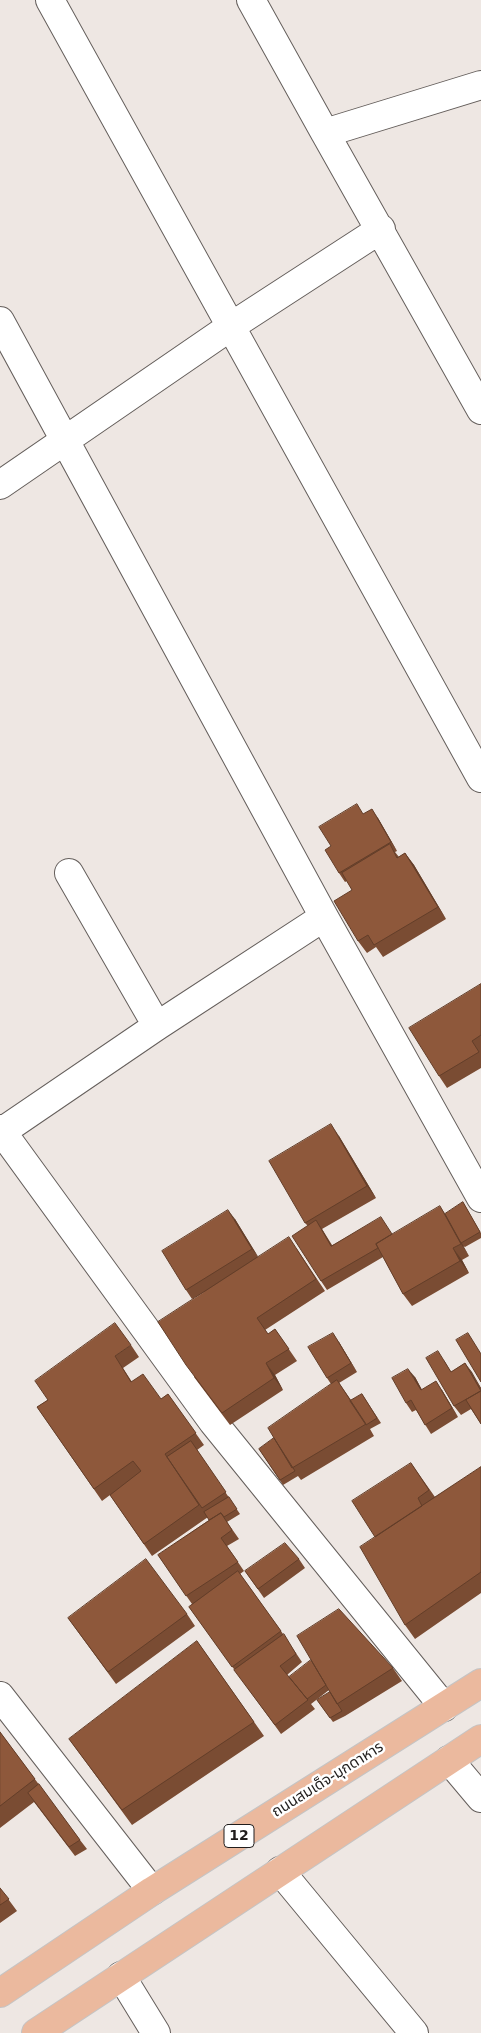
<!DOCTYPE html>
<html>
<head>
<meta charset="utf-8">
<style>
	body { margin:0 }
	canvas { display:block; background:#eee7e3 }
</style>
</head>
<body>
<canvas width="481" height="2033"></canvas>
<script>
const g = document.querySelector('canvas').getContext('2d');
g.lineJoin = 'round';
function trace(path, color, width, dash) { g.strokeStyle = color; g.lineWidth = width; g.lineCap = dash ? 'butt' : 'round'; g.setLineDash(dash || []); g.stroke(path); }
function paint(path, color) { g.fillStyle = color; g.fill(path, 'evenodd'); }
function drawText(font, color, halo, rows, align = 'center') {
  g.font = font + ' "DejaVu Sans","Noto Sans Thai",sans-serif'; g.lineWidth = 5; g.setLineDash([]); g.textBaseline = 'middle'; g.strokeStyle = halo; g.fillStyle = color; for (const [text, x, y, turn = 0] of rows) {
    g.save(); g.translate(x, y); g.rotate((+turn || 0) * Math.PI / 180); g.textAlign = isNaN(turn) ? turn : align; if (halo) g.strokeText(text, 0, 0); g.fillText(text, 0, 0); g.restore();
  }
}
const minor = new Path2D(`
	M50,0L481,778
	M251,0L325,133
	M481,85L325,133L481,410
	M0,321L324,917L481,1198
	M0,485L230,327L381,229
	M69,873L157,1026
	M0,1129L213,1422L444,1707
	M0,1133L157,1026L324,917
	M0,1696L152,1891
	M449,1760L481,1798
	M280,1871L414,2033
	M121,1976L156,2033`);
const major = new Path2D(`
	M0,1993L152,1891L481,1683
	M36,2033L481,1739`);
const wall = new Path2D(`
	M364,814L378,818L397,851L395,852L399,857L405,853L414,865L446,919L383,957L376,947L367,953L358,941L352,890L347,881L345,882L339,873L331,846Z
	M481,984V1068L447,1088L439,1076Z
	M339,1136L376,1198L322,1229L332,1245L393,1234L445,1214L463,1202L481,1233V1238L465,1247L463,1246L469,1256L462,1260L469,1273L412,1306L403,1294L383,1257L327,1290L321,1281L308,1226L305,1223Z
	M235,1219L258,1257L297,1249L325,1291L265,1330L268,1334L275,1329L297,1361L275,1375L283,1390L230,1425L194,1377L205,1292L192,1299L186,1290Z
	M339,1342L357,1372L339,1383L351,1400L362,1394L381,1423L370,1429L374,1436L301,1480L298,1476L283,1485L259,1449L274,1438L331,1384L327,1378Z
	M131,1345L139,1357L123,1368L132,1382L161,1399L168,1394L204,1445L197,1450L240,1514L227,1522L239,1539L227,1546L244,1571L240,1574L281,1631L302,1662L287,1675L289,1677L393,1668L402,1681L345,1716L333,1722L317,1700L330,1692L329,1690L311,1704L315,1709L281,1734L189,1607L192,1604L158,1555L209,1520L208,1517L152,1556L110,1495L102,1501L37,1407Z
	M444,1360L451,1372L465,1363L481,1388V1424L471,1409L461,1415L454,1406Z
	M415,1377L422,1390H442L458,1417L431,1434L416,1410L412,1412L406,1403Z
	M411,1463L435,1497L481,1467V1593L415,1639L405,1625L375,1537Z
	M299,1559L305,1568L264,1598L245,1571Z
	M187,1614L195,1626L116,1684L68,1618Z
	M197,1641L264,1736L132,1825L69,1739Z
	M0,1732L80,1840L87,1849L75,1856L34,1802L0,1828Z
	M0,1888L17,1911L0,1923Z`);
const shadedWall = new Path2D(`
	M372,809L378,818L397,851L391,842Z
	M405,853L414,865L446,919L438,907Z
	M331,1124L339,1136L376,1198L367,1186Z
	M440,1206L448,1218L469,1256L461,1244Z
	M228,1210L235,1219L259,1258L252,1249Z
	M316,1220L322,1229L337,1255L331,1246Z
	M453,1248L462,1260L469,1273L460,1261Z
	M333,1333L339,1342L357,1372L351,1363Z
	M266,1363L275,1375L283,1390L274,1378Z
	M465,1363L472,1372L481,1388V1389Z
	M408,1369L415,1377L427,1399L421,1390Z
	M436,1381L442,1390L458,1417L452,1408Z`);
const building = new Path2D(`
	M357,804L363,814L372,809L391,842L339,873L325,850L331,846L319,827Z
	M390,844L397,858L405,853L438,907L374,945L368,935L358,941L334,901L352,890L342,873Z
	M481,984V1035L472,1041L479,1052L439,1076L409,1028Z
	M331,1124L367,1186L305,1223L269,1161Z
	M463,1202L480,1232L461,1243L445,1214Z
	M440,1206L461,1244L453,1248L460,1261L403,1294L376,1244Z
	M228,1210L252,1249L186,1290L162,1251Z
	M381,1217L392,1234L376,1244L378,1248L321,1281L292,1236L316,1220L331,1246Z
	M289,1237L316,1279L257,1318L268,1334L275,1329L289,1349L266,1363L274,1378L222,1413L186,1365L158,1322Z
	M115,1323L131,1345L115,1356L131,1382L143,1374L161,1399L168,1394L196,1433L165,1454L199,1505L144,1544L110,1495L141,1471L133,1461L94,1489L37,1407L48,1400L35,1381Z
	M333,1333L351,1363L327,1378L308,1347Z
	M468,1333L481,1354V1382L456,1340Z
	M438,1351L451,1372L465,1363L481,1391L454,1406L426,1358Z
	M408,1369L421,1390L436,1381L452,1408L425,1425L411,1400L406,1403L392,1378Z
	M337,1380L366,1424L292,1468L268,1428Z
	M481,1391V1424L466,1400Z
	M362,1394L377,1418L366,1425L350,1401Z
	M274,1438L295,1471L280,1480L259,1449Z
	M191,1441L226,1492L202,1508L167,1457Z
	M411,1463L429,1490L418,1498L422,1506L375,1537L352,1501Z
	M481,1467V1572L405,1625L360,1547Z
	M229,1497L237,1509L224,1517L221,1513L209,1520L204,1512Z
	M221,1513L232,1530L221,1538L238,1562L186,1596L158,1555Z
	M285,1543L299,1559L258,1589L245,1571Z
	M146,1559L187,1614L108,1672L68,1618Z
	M238,1571L281,1631L232,1667L189,1607Z
	M339,1609L393,1668L337,1704L297,1636Z
	M284,1634L296,1654L280,1666L308,1700L275,1725L234,1670Z
	M197,1641L254,1722L122,1810L69,1739Z
	M311,1660L326,1685L307,1699L289,1677Z
	M330,1692L342,1711L330,1718L317,1700Z
	M0,1732L35,1779L0,1806Z
	M39,1784L80,1840L69,1847L28,1793Z
	M0,1888L9,1899L0,1905Z`);
const shields = [
	[239,1836,30]
];
const shieldNames = [
	["12",239,1836]
];
const streetNames = [
	["ถนนสมเด็จ-มุกดาหาร",328,1780,-32]
];
trace(minor, '#655f5c', 30);
trace(major, '#c5c4c4', 30);
trace(minor, '#fff', 28);
trace(major, '#ebb99e', 28);
paint(wall, '#7a4c33');
paint(shadedWall, '#633e29');
paint(building, '#8e583b');
trace(building, '#633e29', 1);
for (const [x, y, w] of shields) { const box = new Path2D(); box.roundRect(x - w / 2, y - 11.5, w, 23, 4); g.fillStyle = '#fff'; g.fill(box); trace(box, '#201d1c', 1); }
drawText('bold 14px', '#201d1c', null, shieldNames);
drawText('15px', '#201d1c', '#fff', streetNames);
</script>
</body>
</html>
